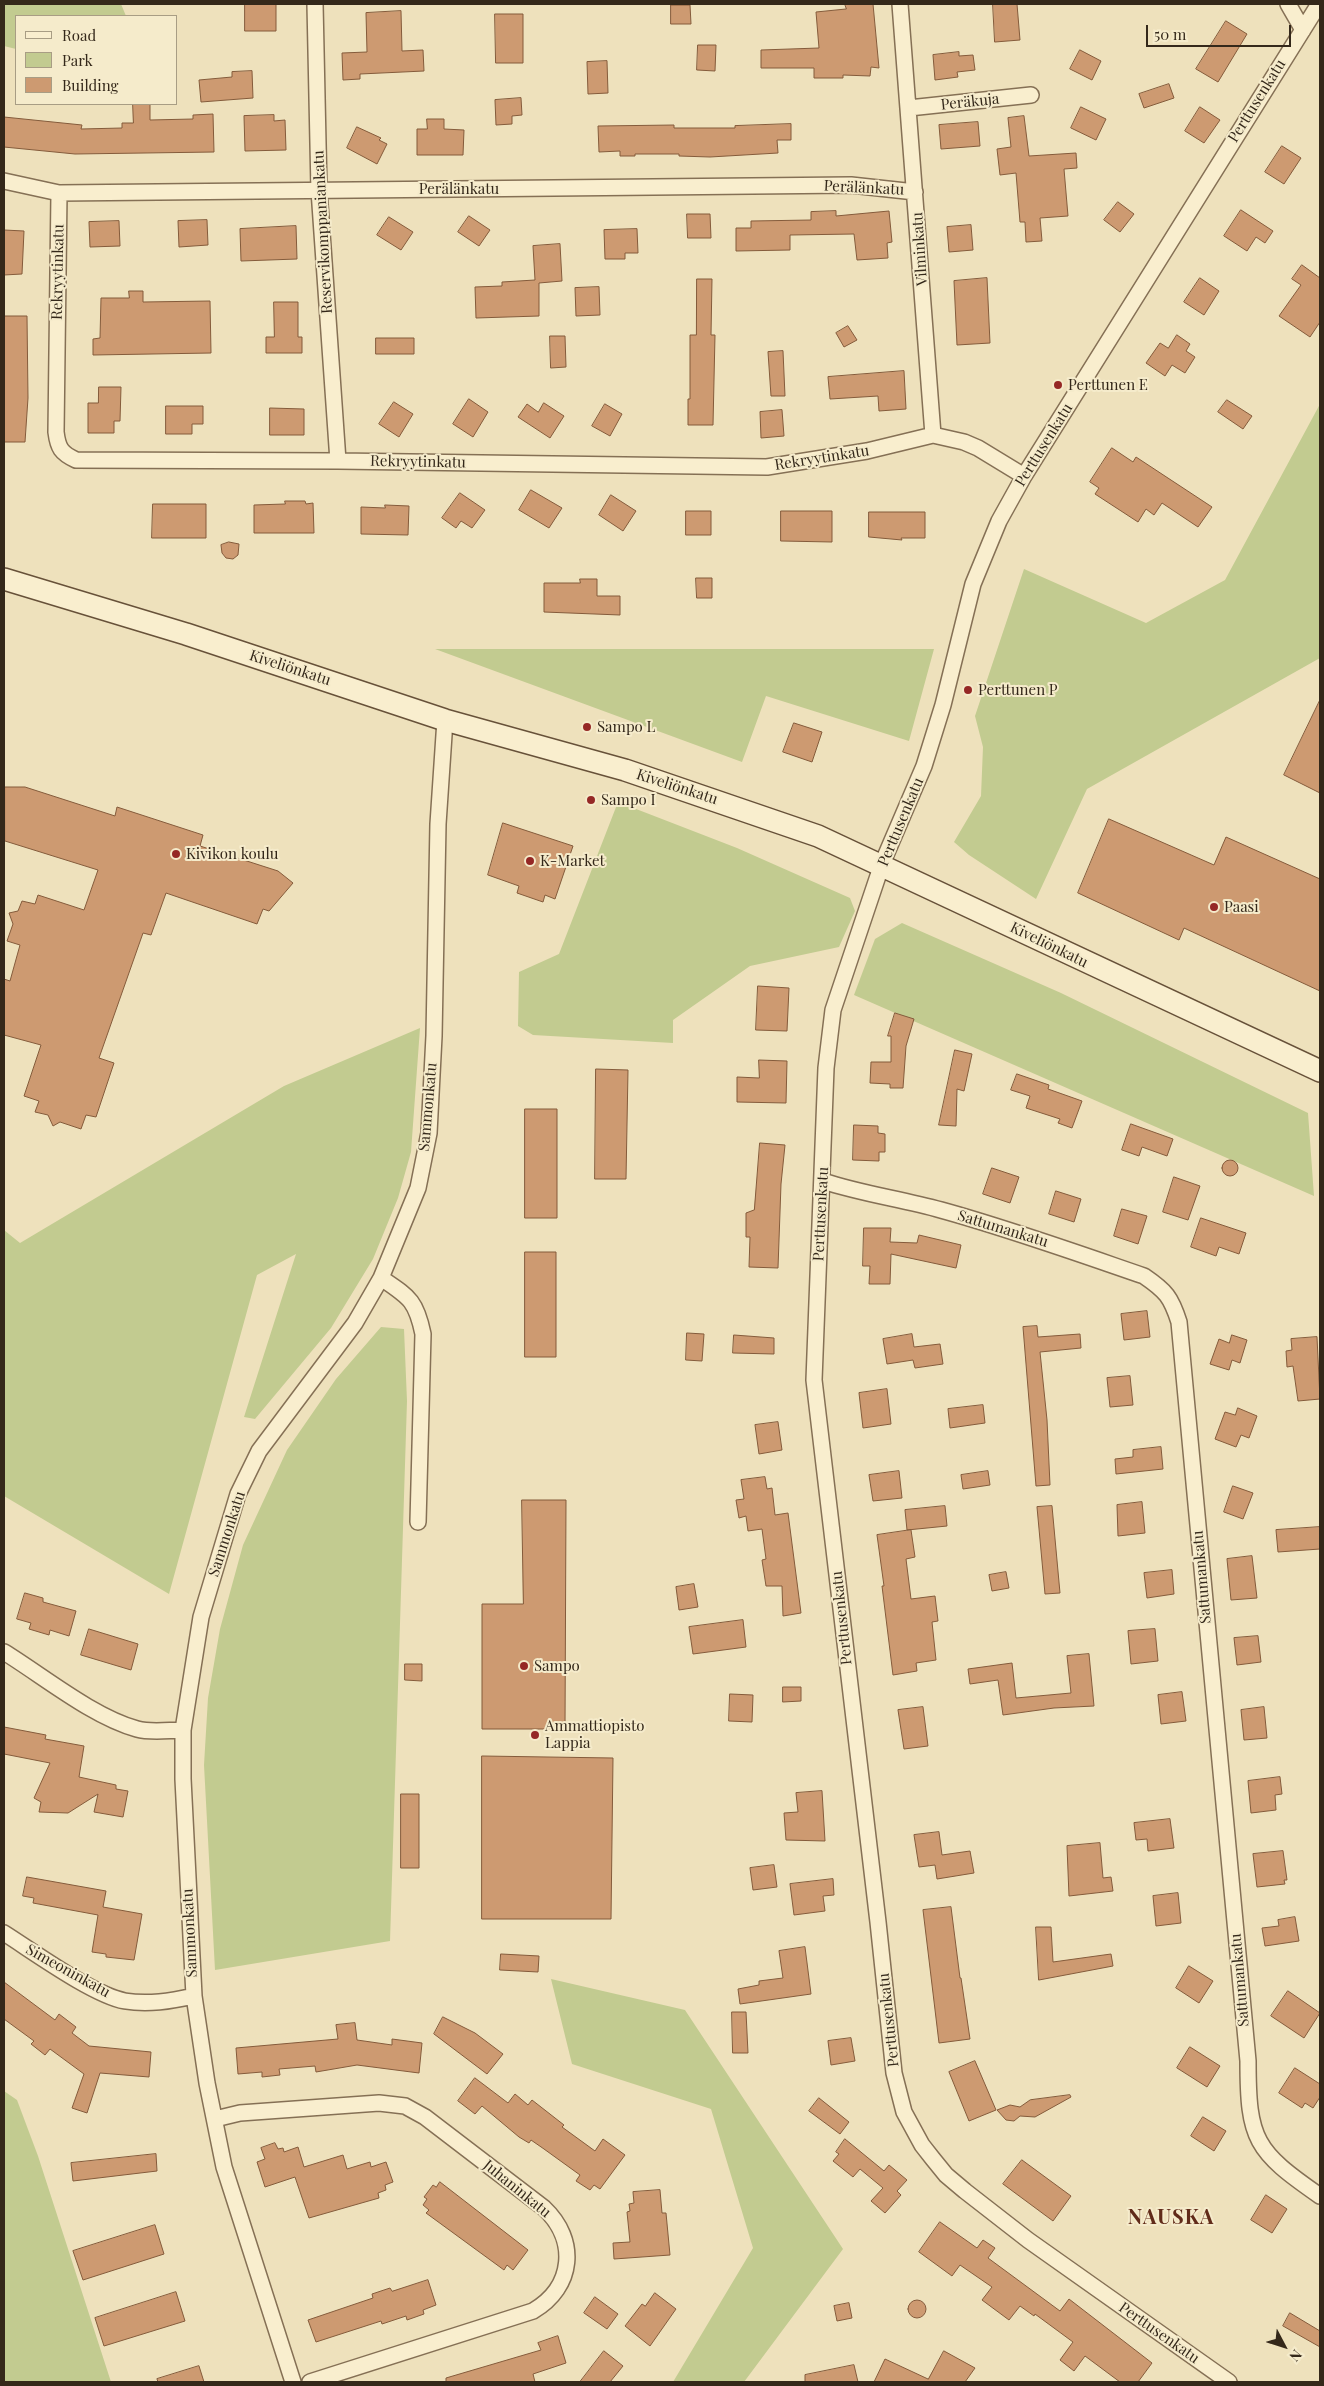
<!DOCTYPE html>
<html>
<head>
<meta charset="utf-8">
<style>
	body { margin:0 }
	#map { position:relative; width:1324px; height:2386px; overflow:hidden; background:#eee1bc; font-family:"Playfair Display",serif }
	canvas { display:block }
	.frame { position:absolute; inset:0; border:5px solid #34281a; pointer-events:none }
	.legend { position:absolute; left:15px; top:15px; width:162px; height:90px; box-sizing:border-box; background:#f5ebcb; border:1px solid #a89d84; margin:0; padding:6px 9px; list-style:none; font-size:15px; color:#34281a }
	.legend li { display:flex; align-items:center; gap:10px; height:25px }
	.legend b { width:25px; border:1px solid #a89d84 }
	.north { position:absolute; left:1259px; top:2321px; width:50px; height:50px; -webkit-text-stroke:4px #f5ebcb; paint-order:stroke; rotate:130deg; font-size:14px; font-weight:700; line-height:20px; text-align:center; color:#34281a }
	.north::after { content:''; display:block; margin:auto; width:18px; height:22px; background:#34281a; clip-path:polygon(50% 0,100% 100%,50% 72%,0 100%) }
	.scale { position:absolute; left:1146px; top:25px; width:145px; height:22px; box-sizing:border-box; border:2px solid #34281a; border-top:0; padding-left:6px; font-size:15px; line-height:18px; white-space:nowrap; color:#34281a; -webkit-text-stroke:4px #f5ebcb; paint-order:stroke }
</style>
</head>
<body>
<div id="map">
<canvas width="1324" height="2386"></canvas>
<div class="frame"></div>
<ul class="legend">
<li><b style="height:6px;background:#f9eece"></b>Road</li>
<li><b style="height:14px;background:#c2cb90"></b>Park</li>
<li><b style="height:14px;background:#cd9a71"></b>Building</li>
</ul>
<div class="north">N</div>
<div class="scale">50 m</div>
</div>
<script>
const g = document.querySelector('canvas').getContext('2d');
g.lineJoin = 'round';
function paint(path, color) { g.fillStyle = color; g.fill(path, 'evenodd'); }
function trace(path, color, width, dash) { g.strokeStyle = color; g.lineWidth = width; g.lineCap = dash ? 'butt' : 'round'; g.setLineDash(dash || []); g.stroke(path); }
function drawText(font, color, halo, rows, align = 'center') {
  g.font = font + ' "Playfair Display",serif'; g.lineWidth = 4; g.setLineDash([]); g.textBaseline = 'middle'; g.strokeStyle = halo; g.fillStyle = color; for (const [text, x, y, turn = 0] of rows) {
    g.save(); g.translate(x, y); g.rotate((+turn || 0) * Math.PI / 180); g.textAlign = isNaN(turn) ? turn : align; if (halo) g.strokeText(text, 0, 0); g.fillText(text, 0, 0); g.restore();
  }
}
const green = new Path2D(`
	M4,4H121L126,16H16V49L4,46Z
	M1320,404V658L1087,789L1036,899L969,855L954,842L981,796L983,747L975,716L1024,569L1146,623L1225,580Z
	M435,649H934L909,741L766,696L742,762Z
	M618,802L737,848L850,898L855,911L839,947L750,966L673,1020V1043L533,1035L518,1026L519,972L559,954Z
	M902,923L1061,993L1308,1113L1314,1196L854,995L875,939Z
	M420,1028L411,1152L398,1198L373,1259L331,1328L255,1419L244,1417L296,1254L257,1275L169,1594L4,1496V1230L20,1243L284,1086Z
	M381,1327L404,1329L407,1401L390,1941L215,1970L204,1765L208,1698L220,1629L243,1545L287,1450L336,1379Z
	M551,1979L685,2010L843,2249L744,2382H673L753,2248L711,2109L572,2064Z
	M4,2091L17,2100L38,2156L111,2382H4Z`);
const building = new Path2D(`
	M245,4H276V31H245Z
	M845,4H873L879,68L871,67L870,76L843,75V78H814V68H761V50L819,48L816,12L846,9Z
	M993,4H1017L1020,40L995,42Z
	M671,5H690L691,24H671Z
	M401,11L402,51L423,50L424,71L360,74V79L343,80L342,53L367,52L366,13Z
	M495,14H523V63H496Z
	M1226,21L1247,34L1218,82L1196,69Z
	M698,45H716L715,71L697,70Z
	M1080,50L1101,61L1092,80L1070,69Z
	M959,52V56L973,55L975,70L957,72L958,77L935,80L933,55Z
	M607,61L608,93L588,94L587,62Z
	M252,71L253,98L201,102L199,80L232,77V72Z
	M1169,84L1174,98L1144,108L1139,94Z
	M521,98L522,115L512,116V124L496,125L495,100Z
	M133,104H150V120L193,119V115L213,114L214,152L75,154L4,147V117L82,125L81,129L122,128V123H133Z
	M1081,107L1106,119L1096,140L1071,128Z
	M1200,107L1220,120L1204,143L1185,131Z
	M274,115V121L285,120L286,150L245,151L244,116Z
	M1024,116L1029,156L1076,153L1077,168L1064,169L1068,216L1040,218L1042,241L1026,242L1025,222H1020L1016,173L1000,175L997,149L1011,147L1008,118Z
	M427,119H444V129L464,130L463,155H417V129H427Z
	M978,122L980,146L941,149L939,125Z
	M791,124V140H777L778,153L710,157L679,156V154H635V156H620V151L599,152L598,126L674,125V128H735V126Z
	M357,127L381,138L379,140L387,144L377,164L347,148Z
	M1282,146L1301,158L1284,184L1265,172Z
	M1118,202L1134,214L1120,232L1104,220Z
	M1241,210L1273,231L1265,243L1256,237L1247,251L1224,236Z
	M836,211V216L889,211L892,242L887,243L888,258L857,260L854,234L790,235V250L736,251V228H751V221L811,220V212Z
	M687,214H710L711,238H688Z
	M469,216L490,230L479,246L458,232Z
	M389,217L413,232L401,250L377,235Z
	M207,220L208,245L179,247L178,221Z
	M119,221L120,246L90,247L89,222Z
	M971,225L973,250L949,252L947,227Z
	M296,226L297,259L241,261L240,229Z
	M637,229L638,253H625V259H605L604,230Z
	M4,230L24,231L22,274L4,275Z
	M560,244L562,281L539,283V316L476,318L475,287L502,286V282L535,280L533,246Z
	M1302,265L1320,278V322L1310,337L1279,316L1301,285L1292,279Z
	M987,278L990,343L957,345L954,281Z
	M1200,278L1219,291L1204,315L1184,302Z
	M697,279H712L711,335H715L713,425H688V399H690V335H696Z
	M599,287L600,315L576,316L575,288Z
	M129,291H143V302L210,301L211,353L93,355V339L100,338L101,298H129Z
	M274,302H298V337H302V353H266V337H274Z
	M4,316H27L28,398L25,442H4Z
	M848,326L857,340L844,347L836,333Z
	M1177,335L1190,344L1186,351L1195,357L1185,373L1172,365L1165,376L1146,363L1160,343L1168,348Z
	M550,336H565L566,367L551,368Z
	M376,338H414V354H376Z
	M783,351L785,396H771L768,352Z
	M904,371L906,409L879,411L878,396L830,399L828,377Z
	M99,387H121L120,421H114V433H88V403H98Z
	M469,399L488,412L473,437L453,424Z
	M1227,400L1252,416L1243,429L1218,412Z
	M394,402L413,414L399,437L379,424Z
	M544,403L564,416L550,438L518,417L527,404L538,412Z
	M605,404L622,414L610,436L592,426Z
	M166,406H203V424H192V434H166Z
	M270,408L304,409V435H270Z
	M782,410L784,436L761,438L760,412Z
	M1112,448L1133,462L1136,457L1212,507L1198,527L1162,503L1154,515L1146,509L1138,522L1095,494L1099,488L1090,482Z
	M531,490L562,508L549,528L519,510Z
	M460,493L485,510L472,528L461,521L456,528L442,518Z
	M611,495L636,511L623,531L599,515Z
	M285,501H305L306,504L313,503L314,533H254V505L285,504Z
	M153,504H206V538H152Z
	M385,505L409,506L408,535L361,534V507L385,508Z
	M686,511H711V535H686Z
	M781,511H832V542L781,541Z
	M869,512H925V538H901L902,540L869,537Z
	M229,542L239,544L238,555L233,559L226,558L222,553L221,545Z
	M696,578H712V598H697Z
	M580,579H597V596H620V615L544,612V583H580Z
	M1320,700V793L1284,775Z
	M794,723L822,732L812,762L783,752Z
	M5,787H25L115,816L117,807L203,835L200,846L278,871L293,883L269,911L263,909L257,924L166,893L151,935L143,933L99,1058L114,1063L96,1117L86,1115L81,1129L60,1122L53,1126L48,1115L35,1112L39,1101L24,1096L41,1045L4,1035V979L10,981L20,945L7,941L13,924L9,913L18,911L22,901L35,904L38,895L84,910L98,870L5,841Z
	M1109,819L1214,865L1226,837L1320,879V991L1184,928L1179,940L1078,893Z
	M503,823L573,846L555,899L545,895L543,902L517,893L519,886L488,875Z
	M758,986L789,988L787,1031L756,1030Z
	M895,1013L914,1019L906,1046L903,1088H890V1084L870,1083L871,1062H891V1036H888Z
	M955,1050L972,1054L964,1091L957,1089L956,1126L939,1125Z
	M759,1060L787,1061L786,1103L737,1102V1077L759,1078Z
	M596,1069L628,1070L626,1179H595Z
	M1017,1074L1049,1085L1048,1089L1082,1101L1072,1128L1058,1123L1060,1119L1026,1108L1030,1096L1011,1090Z
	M525,1109H557V1218H525Z
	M1131,1124L1173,1139L1167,1156L1142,1147L1139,1156L1122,1150Z
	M854,1125L878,1126V1133L885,1134V1152H879V1161L853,1160Z
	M760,1143L785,1145L781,1184L778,1268L749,1267L750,1237H746V1213L754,1210Z
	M1222 1168a8 8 0 1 1 16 0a8 8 0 1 1-16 0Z
	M992,1168L1019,1177L1010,1203L983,1194Z
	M1174,1177L1200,1186L1188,1220L1163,1212Z
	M1056,1191L1081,1199L1074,1222L1049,1214Z
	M1122,1209L1147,1216L1138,1244L1114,1236Z
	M1201,1218L1246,1233L1239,1254L1219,1247L1216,1256L1191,1247Z
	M864,1228H891L890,1242L917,1243L919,1235L961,1245L956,1268L891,1254L890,1284H869L870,1266H863Z
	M525,1252H556V1357H525Z
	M1147,1311L1150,1337L1124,1340L1121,1314Z
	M1037,1326L1038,1337L1080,1334L1081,1348L1040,1352L1047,1420L1050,1485L1036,1486L1023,1327Z
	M687,1333L704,1334L702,1361L686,1360Z
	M912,1334L914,1347L940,1344L943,1364L915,1368L913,1360L887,1364L883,1339Z
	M734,1335L774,1338V1354L733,1353Z
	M1232,1335L1247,1340L1240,1363L1232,1360L1229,1370L1210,1364L1219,1339L1229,1343Z
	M1317,1337L1320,1399L1298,1401L1293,1366L1287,1367L1286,1351L1292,1350L1291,1339Z
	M1130,1376L1133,1405L1110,1407L1107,1378Z
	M887,1389L891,1424L863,1428L859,1393Z
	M983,1405L985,1423L950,1428L948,1409Z
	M1238,1408L1257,1416L1249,1438L1241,1435L1236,1447L1215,1439L1225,1412L1235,1415Z
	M778,1422L782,1450L759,1454L755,1425Z
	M1161,1447L1163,1469L1116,1474L1115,1459L1133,1457V1450Z
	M899,1471L902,1498L873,1501L869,1475Z
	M988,1471L990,1485L963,1489L961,1475Z
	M765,1477L767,1489L772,1488L775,1515L788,1513L801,1613L783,1616L782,1586H766L762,1560L766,1559L762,1529L748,1531L746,1516L739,1518L736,1500L744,1499L741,1480Z
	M1233,1486L1253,1493L1243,1519L1224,1512Z
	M522,1500H566L565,1729H482V1604H523Z
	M1142,1502L1145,1533L1118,1536L1117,1505Z
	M945,1506L947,1526L907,1530L905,1510Z
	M1052,1506L1060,1593L1045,1594L1037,1507Z
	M1320,1527V1549L1278,1552L1276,1530Z
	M911,1530L915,1557L906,1559L911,1599L935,1596L938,1621L932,1622L936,1660L916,1663L917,1671L893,1675L882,1586H884L877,1535Z
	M1252,1556L1257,1598L1231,1600L1227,1559Z
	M1172,1570L1174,1594L1147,1598L1144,1573Z
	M1006,1572L1009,1588L992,1591L989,1575Z
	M694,1584L698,1607L679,1610L676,1587Z
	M25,1593L43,1598V1602L76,1611L69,1636L50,1630L49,1635L29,1629L31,1623L17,1619Z
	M743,1620L746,1647L693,1654L689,1627Z
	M89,1629L138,1644L131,1670L81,1655Z
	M1155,1629L1158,1661L1131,1664L1128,1631Z
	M1258,1636L1261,1662L1237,1665L1234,1638Z
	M1089,1654L1094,1706L1054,1708L1003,1715L998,1680L970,1684L968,1669L1012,1663L1016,1698L1071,1693L1067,1656Z
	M405,1664H422V1681L405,1680Z
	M783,1687H801V1701L783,1702Z
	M1182,1692L1186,1721L1161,1724L1158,1695Z
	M730,1694L753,1695L752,1722L729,1721Z
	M923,1707L928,1746L904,1749L898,1710Z
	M1264,1707L1267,1738L1244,1740L1241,1710Z
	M4,1727L46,1735L45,1739L84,1746L79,1777L116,1785V1789L128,1791L123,1817L94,1812L98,1794L68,1813L39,1812L41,1802L34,1798L50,1763L4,1754Z
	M482,1756L613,1758L611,1919H482Z
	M1280,1777L1282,1794L1275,1795L1276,1810L1251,1813L1248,1781Z
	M822,1791L825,1841L786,1840L784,1813L798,1812L796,1793Z
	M401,1794H419V1868H401Z
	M1170,1819L1174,1848L1148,1851L1147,1839L1136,1840L1134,1823Z
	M939,1832L942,1855L970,1851L974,1873L937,1879L935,1865L919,1867L914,1835Z
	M1100,1843L1103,1878L1111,1877L1113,1891L1069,1896L1067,1846Z
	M1283,1851L1287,1880H1284L1285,1884L1257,1887L1253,1854Z
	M774,1865L777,1887L753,1890L750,1868Z
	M27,1877L106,1891L103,1907L142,1914L134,1960L106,1957V1954L92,1952L98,1915L33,1903L34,1898L23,1896Z
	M833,1879L834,1895L823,1896L825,1911L794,1915L790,1884Z
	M1178,1893L1181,1923L1156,1926L1153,1896Z
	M951,1907L960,1978H961L970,2039L939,2043L923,1910Z
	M1295,1917L1299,1941L1265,1946L1262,1928L1279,1926L1278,1920Z
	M1036,1927H1051L1053,1962L1111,1954L1113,1966L1039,1980Z
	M805,1947L811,1994L740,2004L738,1989L759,1985V1981L783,1978L779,1951Z
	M501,1954L539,1956L538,1972L500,1970Z
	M1189,1966L1213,1981L1199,2003L1176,1988Z
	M4,1982L55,2020L59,2014L76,2027L72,2033L89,2046L151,2052L149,2077L100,2073L87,2113L72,2108L84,2074L50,2049L45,2055L31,2044L34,2041L4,2019Z
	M1288,1991L1320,2013L1304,2038L1271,2016Z
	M732,2012H746L748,2053H733Z
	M443,2017L475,2033L503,2054L487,2074L434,2034Z
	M355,2023L357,2040L392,2045V2039L422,2043L419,2073L357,2065L316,2072L315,2066L279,2069L280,2075L262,2077V2072L238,2074L236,2048L338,2039L336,2025Z
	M851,2038L855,2061L831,2065L828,2041Z
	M1190,2047L1220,2066L1207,2087L1177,2068Z
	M975,2061L996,2110L969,2121L949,2072Z
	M1295,2068L1320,2084V2097L1313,2108L1305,2103L1302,2108L1279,2093Z
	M475,2078L508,2103L515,2094L528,2105L532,2100L564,2125L562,2127L595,2151L603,2139L625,2155L600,2189L594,2185L590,2190L576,2181L580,2175L544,2149L531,2140L529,2143L519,2137L482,2106L475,2114L458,2101Z
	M1070,2095L1071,2097L1035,2117L1020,2116L1014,2121L1006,2120L997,2110L1010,2105L1020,2107L1030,2100Z
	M819,2098L849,2122L840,2134L809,2111Z
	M1203,2117L1226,2131L1214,2151L1191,2136Z
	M845,2139L884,2171L889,2165L907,2180L897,2191L901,2195L885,2213L871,2201L883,2188L860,2169L853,2177L833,2161L839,2154L836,2152Z
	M275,2143L278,2149L283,2148L284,2152L298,2147L304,2167L343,2155L347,2169L370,2162L371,2167L386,2162L393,2182L385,2185L386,2190L378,2193L379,2198L309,2218L295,2177L265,2187L257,2162L265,2159L261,2148Z
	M156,2154L157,2171L73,2181L71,2163Z
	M1022,2160L1071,2196L1053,2221L1003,2184Z
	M440,2182L528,2250L513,2270L507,2265L504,2270L426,2213L429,2210L423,2205L427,2199L424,2197L433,2185L436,2187Z
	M660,2190L662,2213H666L670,2255L614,2259L613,2243L630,2242L627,2212L630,2211L629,2204L634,2203L633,2192Z
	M1266,2195L1287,2209L1272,2233L1251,2220Z
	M940,2222L977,2248L983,2240L995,2248L988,2258L1060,2311L1069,2299L1152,2363L1138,2382H1120L1085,2356L1074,2371L1060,2360L1073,2342L1035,2314L1034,2316L1020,2306L1009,2320L982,2300L992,2287L960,2265L952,2276L919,2252Z
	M155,2225L164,2254L83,2280L73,2251Z
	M428,2280L436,2305L423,2310L424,2314L407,2320L406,2316L382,2324L381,2321L316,2342L308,2320L373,2298L372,2294L390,2288L392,2291Z
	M176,2292L185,2321L104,2346L95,2318Z
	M655,2293L676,2309L650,2346L625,2326L642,2304L645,2306Z
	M595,2297L618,2314L607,2329L584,2313Z
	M908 2309a9 9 0 1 1 18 0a9 9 0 1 1-18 0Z
	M849,2303L852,2318L837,2321L834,2306Z
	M1290,2313L1320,2331V2347L1283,2326Z
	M558,2336L566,2363L533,2374L535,2382H446V2378L541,2350L538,2343Z
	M604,2351L623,2366L610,2382H580Z
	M944,2351L975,2368L965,2382H874L885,2359L928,2379Z
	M854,2365L858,2382H805V2375Z
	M199,2366L204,2382H158L157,2379Z`);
const minor = new Path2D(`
	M315,4L319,190L338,461
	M900,4L933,435
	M1288,4L1303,30
	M909,108L1031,95
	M4,181L59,193L851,185L915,192
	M59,193L56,432C58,448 61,453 76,460L338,461L767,467L867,451L933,435L964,442L978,448L1024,476
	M823,1181C862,1194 902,1199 941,1210C1010,1229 1077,1253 1144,1276C1166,1291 1171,1297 1179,1322L1248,2061C1248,2140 1255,2151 1320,2196
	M381,1278C409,1297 416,1300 423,1334L418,1522
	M4,1652C43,1676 93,1717 137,1729C151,1733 169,1730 183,1730
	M4,1933C34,1952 93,1995 125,2001C148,2005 171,2001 194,1996
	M215,2119L240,2113L379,2103L405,2106L425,2117L544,2208C578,2240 574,2287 533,2311L310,2382
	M293,2382L224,2167L207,2083L194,1996L183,1779V1730L201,1617L238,1494L259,1451L355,1323L381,1278L418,1188L429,1133L434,1036L438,824L445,720
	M1229,2382L1028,2240L965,2191L946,2175L933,2159L922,2145L904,2112L894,2073L878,1922L814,1380L826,1068L833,1010L882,864L924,766L943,705L973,584L999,521L1024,476L1319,4`);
const secondary = new Path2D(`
	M4,579L186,634L445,720L625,770L818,836L1320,1071`);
const markers = [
	[1058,385,5,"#952825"],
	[968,690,5,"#952825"],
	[587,727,5,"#952825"],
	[591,800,5,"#952825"],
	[176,854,5,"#952825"],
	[530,861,5,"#952825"],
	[1214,907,5,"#952825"],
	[524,1666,5,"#952825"],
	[535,1735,5,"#952825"]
];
const streetNames = [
	["Perttusenkatu",1257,101,-58],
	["Peräkuja",970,102,-6],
	["Perälänkatu",864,188,3],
	["Perälänkatu",459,189],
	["Reservikomppaniankatu",323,232,-93],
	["Vilminkatu",920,249,-94],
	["Rekryytinkatu",58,272,-89],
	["Perttusenkatu",1044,445,-58],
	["Rekryytinkatu",822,458,-9],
	["Rekryytinkatu",418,462,1],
	["Kiveliönkatu",290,668,18],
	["Kiveliönkatu",677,787,18],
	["Perttusenkatu",901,822,-67],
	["Kiveliönkatu",1049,945,26],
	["Sammonkatu",428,1107,-85],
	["Perttusenkatu",821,1214,-87],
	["Sattumankatu",1003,1229,17],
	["Sammonkatu",227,1534,-72],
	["Sattumankatu",1202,1577,-95],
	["Perttusenkatu",842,1618,-96],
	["Sammonkatu",190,1933,-93],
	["Simeoninkatu",68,1971,29],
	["Sattumankatu",1240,1980,-95],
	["Perttusenkatu",889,2020,-96],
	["Juhaninkatu",517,2189,39],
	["Perttusenkatu",1159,2333,35]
];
const poiNames = [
	["Perttunen E",1068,385],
	["Perttunen P",978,690],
	["Sampo L",597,727],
	["Sampo I",601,800],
	["Kivikon koulu",186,854],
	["K-Market",540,861],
	["Paasi",1224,907],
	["Sampo",534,1666],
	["Ammattiopisto",545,1726],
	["Lappia",545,1743]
];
const districtNames = [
	["NAUSKA",1171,2218]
];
paint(green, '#c2cb90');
paint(building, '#cd9a71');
trace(building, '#845b3b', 1);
trace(minor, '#857055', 18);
trace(secondary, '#675139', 24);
trace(minor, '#f9eece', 15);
trace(secondary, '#f9eece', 21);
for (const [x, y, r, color] of markers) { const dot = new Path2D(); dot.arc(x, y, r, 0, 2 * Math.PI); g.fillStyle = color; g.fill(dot); trace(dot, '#f5ebcb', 2); }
drawText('15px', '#34281a', '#f5ebcb', streetNames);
drawText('15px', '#34281a', '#f5ebcb', poiNames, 'left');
g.letterSpacing = '1px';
drawText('bold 20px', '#612b19', '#f5ebcb', districtNames);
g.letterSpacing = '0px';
</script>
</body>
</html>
